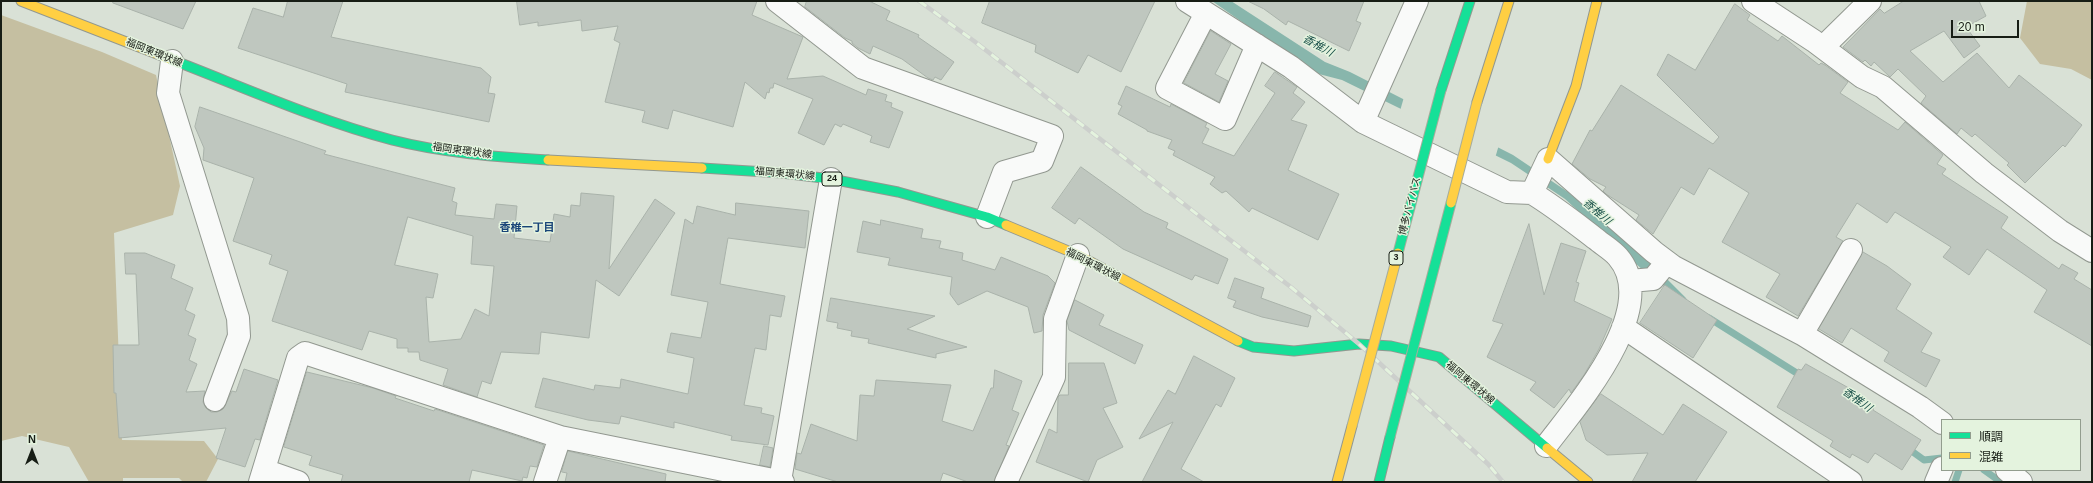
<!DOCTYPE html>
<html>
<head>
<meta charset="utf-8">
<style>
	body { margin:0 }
	#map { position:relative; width:2093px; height:483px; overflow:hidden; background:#d9e1d6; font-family:Helvetica,"Noto Sans JP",sans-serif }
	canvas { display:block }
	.frame { position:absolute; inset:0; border:2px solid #171d15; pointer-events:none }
	.legend { position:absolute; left:1941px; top:419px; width:140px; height:52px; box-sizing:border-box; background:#e4f3de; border:1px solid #929d8e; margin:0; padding:5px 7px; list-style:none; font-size:12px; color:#171d15 }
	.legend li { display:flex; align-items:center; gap:8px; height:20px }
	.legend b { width:20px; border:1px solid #929d8e }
	.north { position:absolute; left:12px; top:431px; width:40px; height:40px; -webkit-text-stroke:3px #e4f3de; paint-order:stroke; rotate:0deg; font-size:11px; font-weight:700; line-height:16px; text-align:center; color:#171d15 }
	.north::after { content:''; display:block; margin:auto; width:14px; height:18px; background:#171d15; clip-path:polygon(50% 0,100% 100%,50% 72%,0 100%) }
	.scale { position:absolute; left:1951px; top:20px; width:68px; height:18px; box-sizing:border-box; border:2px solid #171d15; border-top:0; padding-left:5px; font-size:12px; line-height:14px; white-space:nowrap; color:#171d15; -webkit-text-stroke:3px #e4f3de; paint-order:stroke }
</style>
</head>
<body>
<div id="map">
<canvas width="2093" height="483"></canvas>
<div class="frame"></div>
<ul class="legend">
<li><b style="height:5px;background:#16e098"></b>順調</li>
<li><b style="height:5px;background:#ffcf43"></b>混雑</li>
</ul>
<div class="north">N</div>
<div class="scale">20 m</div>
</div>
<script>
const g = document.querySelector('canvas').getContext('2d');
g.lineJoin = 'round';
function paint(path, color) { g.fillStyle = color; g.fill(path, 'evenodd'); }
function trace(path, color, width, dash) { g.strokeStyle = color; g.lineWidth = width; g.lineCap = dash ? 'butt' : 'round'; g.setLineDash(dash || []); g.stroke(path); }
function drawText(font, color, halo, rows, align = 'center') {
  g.font = font + ' Helvetica,"Noto Sans JP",sans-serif'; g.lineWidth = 3; g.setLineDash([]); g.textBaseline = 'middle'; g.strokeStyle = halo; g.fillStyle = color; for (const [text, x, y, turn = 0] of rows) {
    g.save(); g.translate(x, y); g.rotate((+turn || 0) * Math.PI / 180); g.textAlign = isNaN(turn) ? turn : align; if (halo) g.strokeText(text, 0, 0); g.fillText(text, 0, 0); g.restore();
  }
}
const forest = new Path2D(`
	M2027,1H2092V80L2071,69L2040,64L2020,38Z
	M1,15L102,52L156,75L180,186L173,215L114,233L122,440L204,441L218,459L206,482H183L179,478H123V482H89L69,447L22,436L1,441Z`);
const water = new Path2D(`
	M1212,1H1231L1325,62L1350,72L1513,155L1568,192L1653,265L1645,272L1565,199L1511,163L1342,80L1315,73Z`);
const pier = new Path2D(`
	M1404,97L1499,145L1495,158L1400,111Z`);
const stream = new Path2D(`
	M1658,275L1683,300
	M1709,318L1803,377
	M1906,447L1924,460L1942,458
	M1984,470L2001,482
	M1955,482L1959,470`);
const building = new Path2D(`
	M114,1H196L183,29L113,3Z
	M288,1H343L331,37L481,68L491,77L488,93L495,94L489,122L345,92L347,84L238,48L253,8L283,17Z
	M517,1H757L752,15L803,37L787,79L823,76L866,95L868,89L887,95L885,101L892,103L891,107L903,112L889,148L870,142L872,136L843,124L841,127L835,124L824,145L798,133L813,99L774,83L773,88H770L769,93L767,92L765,99L745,82L733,127L673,110L668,129L642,122L645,111L605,102L620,43L614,40L618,26L582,31L581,20L538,26V22L520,25Z
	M807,1H869L890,11L886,20L919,35L918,37L954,62L941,80L935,77L933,80L928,78L902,59L873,46L870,54L858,48L852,43V41L845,38L805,7Z
	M990,1H1155L1121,72L1088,55L1078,73L1035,52L1036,45L982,23Z
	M1248,1H1364L1356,21L1361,23L1349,51L1288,21L1286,25L1264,9Z
	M1904,1H1979L1986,16L1966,27L1980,46L1964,58L1944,31L1910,51L1943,82L1977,53L2009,88L2019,75L2082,125L2065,147L2063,145L2025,183L2007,165L2009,163L1975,134L1972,137L1961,128L1957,134L1921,103L1926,96L1898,69L1890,77L1874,62L1871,66L1865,60L1863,62L1843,47L1880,9L1884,13Z
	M1735,4L1750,15L1747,20L1778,41L1782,36L1819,65L1821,63L1825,65L1848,82L1840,93L1898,130L1905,122L1943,155L1937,164L1946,169L1942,174L2008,217L2001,228L2059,269L2062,264L2078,273L2074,279L2092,290V346L2034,312L2047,290L1987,249L1969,275L1943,257L1951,247L1895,212L1887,223L1857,203L1836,237L1843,241L1798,316L1766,297L1780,274L1722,242L1749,193L1709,168L1694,195L1681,187L1653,234L1636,220L1639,215L1606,194L1603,191L1606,187L1590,179L1572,164L1590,130L1592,131L1621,85L1713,144L1719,137L1657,75L1668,54L1695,70Z
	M1211,31L1231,44L1215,74L1228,81L1219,102L1184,83Z
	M1275,72L1297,87L1293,93L1305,102L1291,120L1307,125L1288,170L1339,194L1318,240L1252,208L1249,212L1226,191L1222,193L1210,184L1215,177L1173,155L1175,151L1168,148L1172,140L1147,131V130L1118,114L1122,106L1118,104L1126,86L1170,107L1171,104L1207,123L1205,127L1209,129L1202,143L1234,156L1275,93L1265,86Z
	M200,107L326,151L324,154L455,188L452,201L457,203L455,215L494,219L496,204L517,206L514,238L550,242L554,214L570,217L571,205L580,206L581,193L614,196L609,269L655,199L675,213L619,296L596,280L589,338L541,332L539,354L501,352L491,384L482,381L477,397L443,385L448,369L420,360L419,352H408V348H397V339L369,331L362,350L272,321L288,271L269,264L272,255L233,241L254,178L203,160L204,148L195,127ZM408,217L473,236L471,264L494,266L489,316L475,309L461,339L429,342L426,297L433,298L438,274L395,265Z
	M1081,167L1144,212L1168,223L1166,228L1228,259L1218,284L1195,275L1192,280L1123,249L1079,218L1075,224L1052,208Z
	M736,203L809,211L805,248L728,238L720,284L785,296L781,317L770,315L766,350L755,348L744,405L762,408L761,413L774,416L768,445L731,440L732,436L674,422V428L621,416L619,424L588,420L535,407L543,378L594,390L595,385L620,388L621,379L688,394L694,358L667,352L671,333L701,338L708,302L671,295L685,219L693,224L697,206L735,215Z
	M881,220L923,229L921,238L941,241L939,248L963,253L962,260L995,270L1001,257L1048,276L1055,283L1043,315L1042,331L1034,333L1028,307L987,291L958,305L950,294L952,277L888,265L890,258L857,252L863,221L880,225Z
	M1529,224L1544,295L1561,243L1586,251L1576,282L1579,283L1574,301L1612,319L1599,349L1584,375L1571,393L1569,389L1554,408L1530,390L1536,382L1487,357L1503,324L1493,321Z
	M1863,252L1887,266L1911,284L1896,309L1932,333L1921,352L1940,360L1926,387L1884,361L1889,352L1851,328L1842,343L1819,329Z
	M125,253H145L175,265L171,278L193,288L185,310L195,315L188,335L196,339L189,360L197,364L186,392L205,391L203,402L206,408L211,412H217L223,409L232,391L236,392L244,369L278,380L260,440L255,439L245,467L216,458L226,428L119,438L116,393H114L113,345H139L136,274H126Z
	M1235,278L1264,288L1261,298L1311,316L1308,327L1262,317L1233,307L1236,301L1228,298Z
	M1665,285L1717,320L1693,358L1640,323Z
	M831,298L935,316L907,329L967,347L936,354V358L868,343L869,339L851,336L852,331L837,328L838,323L827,321Z
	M1075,300L1104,315L1099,325L1143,345L1135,364L1069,330L1067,321Z
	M1194,356L1235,378L1221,407L1216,404L1181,469L1204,482H1142L1173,422L1139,439L1168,390L1175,394Z
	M1069,363H1104L1117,403L1103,408L1123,447L1097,460L1088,482L1036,462L1049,429L1057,433L1058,397L1060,395H1068Z
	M1806,364L1847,387L1874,407L1873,410L1921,440L1902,470L1875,453L1868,463L1852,454L1850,458L1830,446L1833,441L1777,407L1798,369L1801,370Z
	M995,370L1022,381L1012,410L1019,413L1006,445L1009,446L994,482H968L943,473L940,482H838L795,469L797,453L801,454L811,424L857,441L860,395L874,396L876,380L951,385L942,421L973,431L991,388H993Z
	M307,372L373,388L396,396L395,398L434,411L435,409L544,445L537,467L530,466L527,478L523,477L522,481L472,470L469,482H341L343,475L309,465L312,456L284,447Z
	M1601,394L1663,435L1683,404L1727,432L1695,482H1632L1648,453L1607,455L1586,440L1580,422Z
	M764,446L773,448L770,467L760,465Z
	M568,451L666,474L665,482H565L567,473L562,472Z`);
const street = new Path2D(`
	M777,1L863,68L1052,136L1042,161L1004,172L987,217
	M1187,1L1291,67L1363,122L1507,192L1532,193L1548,159L1654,252L1674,267L1802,334L1920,407L1942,423
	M1753,1L1814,41L1862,77L1883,87L1984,173L2060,231L2092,251
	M1206,13L1167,88L1225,119L1257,45
	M1823,47L1870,1
	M172,61L168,93L238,318L239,336L215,400
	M1363,122L1417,1
	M1532,193C1555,207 1575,223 1596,239C1603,245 1612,250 1618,257C1662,308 1577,405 1546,446
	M1630,281L1653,279L1667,262
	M1623,327L1851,482
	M1802,334L1851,250
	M264,470L298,482
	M2007,470L2021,482
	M780,481L831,179
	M260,482L298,358L305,353L560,437L783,482
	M545,482L560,437
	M1006,482L1054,377L1055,319L1078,255
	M1936,482L1942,468`);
const fast = new Path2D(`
	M170,59C243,87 316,120 392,140C443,153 496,157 548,160
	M1441,90L1470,1
	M702,168L782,173L831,179L898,192L987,217L1006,225
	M1238,341L1253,347L1294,351L1359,344L1391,346L1439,357L1547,448
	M1379,482L1390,437`);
const slow = new Path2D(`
	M21,1L170,59
	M1477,102L1509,1
	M1548,159L1576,86L1597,1
	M548,160L702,168
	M1006,225L1078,255L1238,341
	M1547,448L1588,482
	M1337,482L1352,426`);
const rail = new Path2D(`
	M919,1L974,41L1292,288L1359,344L1488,464L1503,482`);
const fastBridge = new Path2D(`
	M1398,253L1441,90
	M1390,437L1451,203`);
const slowBridge = new Path2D(`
	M1451,203L1477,102
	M1352,426L1398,253`);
const shields = [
	[832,179,20],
	[1396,258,14]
];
const shieldNames = [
	["24",832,179],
	["3",1396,258]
];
const streetNames = [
	["福岡東環状線",154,53,22],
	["福岡東環状線",462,151,8],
	["福岡東環状線",785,174,5],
	["博多バイパス",1410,206,-75],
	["福岡東環状線",1093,265,27],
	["福岡東環状線",1470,383,40]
];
const waterNames = [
	["香椎川",1318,46,29],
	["香椎川",1597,212,41],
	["香椎川",1857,400,35]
];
const neighbourhoodNames = [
	["香椎一丁目",527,228]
];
paint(forest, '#c5bfa1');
paint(water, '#88b6ac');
paint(pier, '#d9e1d6');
trace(stream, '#88b6ac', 7);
paint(building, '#bfc7bf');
trace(building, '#a9b2aa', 1);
trace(street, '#929890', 24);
trace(fast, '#929890', 11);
trace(slow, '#929890', 11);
trace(street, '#f9faf9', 22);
trace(fast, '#16e098', 9);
trace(slow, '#ffcf43', 9);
trace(rail, '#cccfcc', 4.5);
trace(rail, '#e4f3de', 3, [9]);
trace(fastBridge, '#a6ac9c', 11, []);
trace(slowBridge, '#a6ac9c', 11, []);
trace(fastBridge, '#16e098', 9);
trace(slowBridge, '#ffcf43', 9);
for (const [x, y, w] of shields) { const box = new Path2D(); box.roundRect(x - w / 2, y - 7, w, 14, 3); g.fillStyle = '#e4f3de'; g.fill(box); trace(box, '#171d15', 1); }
drawText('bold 9px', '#171d15', null, shieldNames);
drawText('10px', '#171d15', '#e4f3de', streetNames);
drawText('italic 11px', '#1b514a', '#e4f3de', waterNames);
drawText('bold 11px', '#184478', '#e4f3de', neighbourhoodNames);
</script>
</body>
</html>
